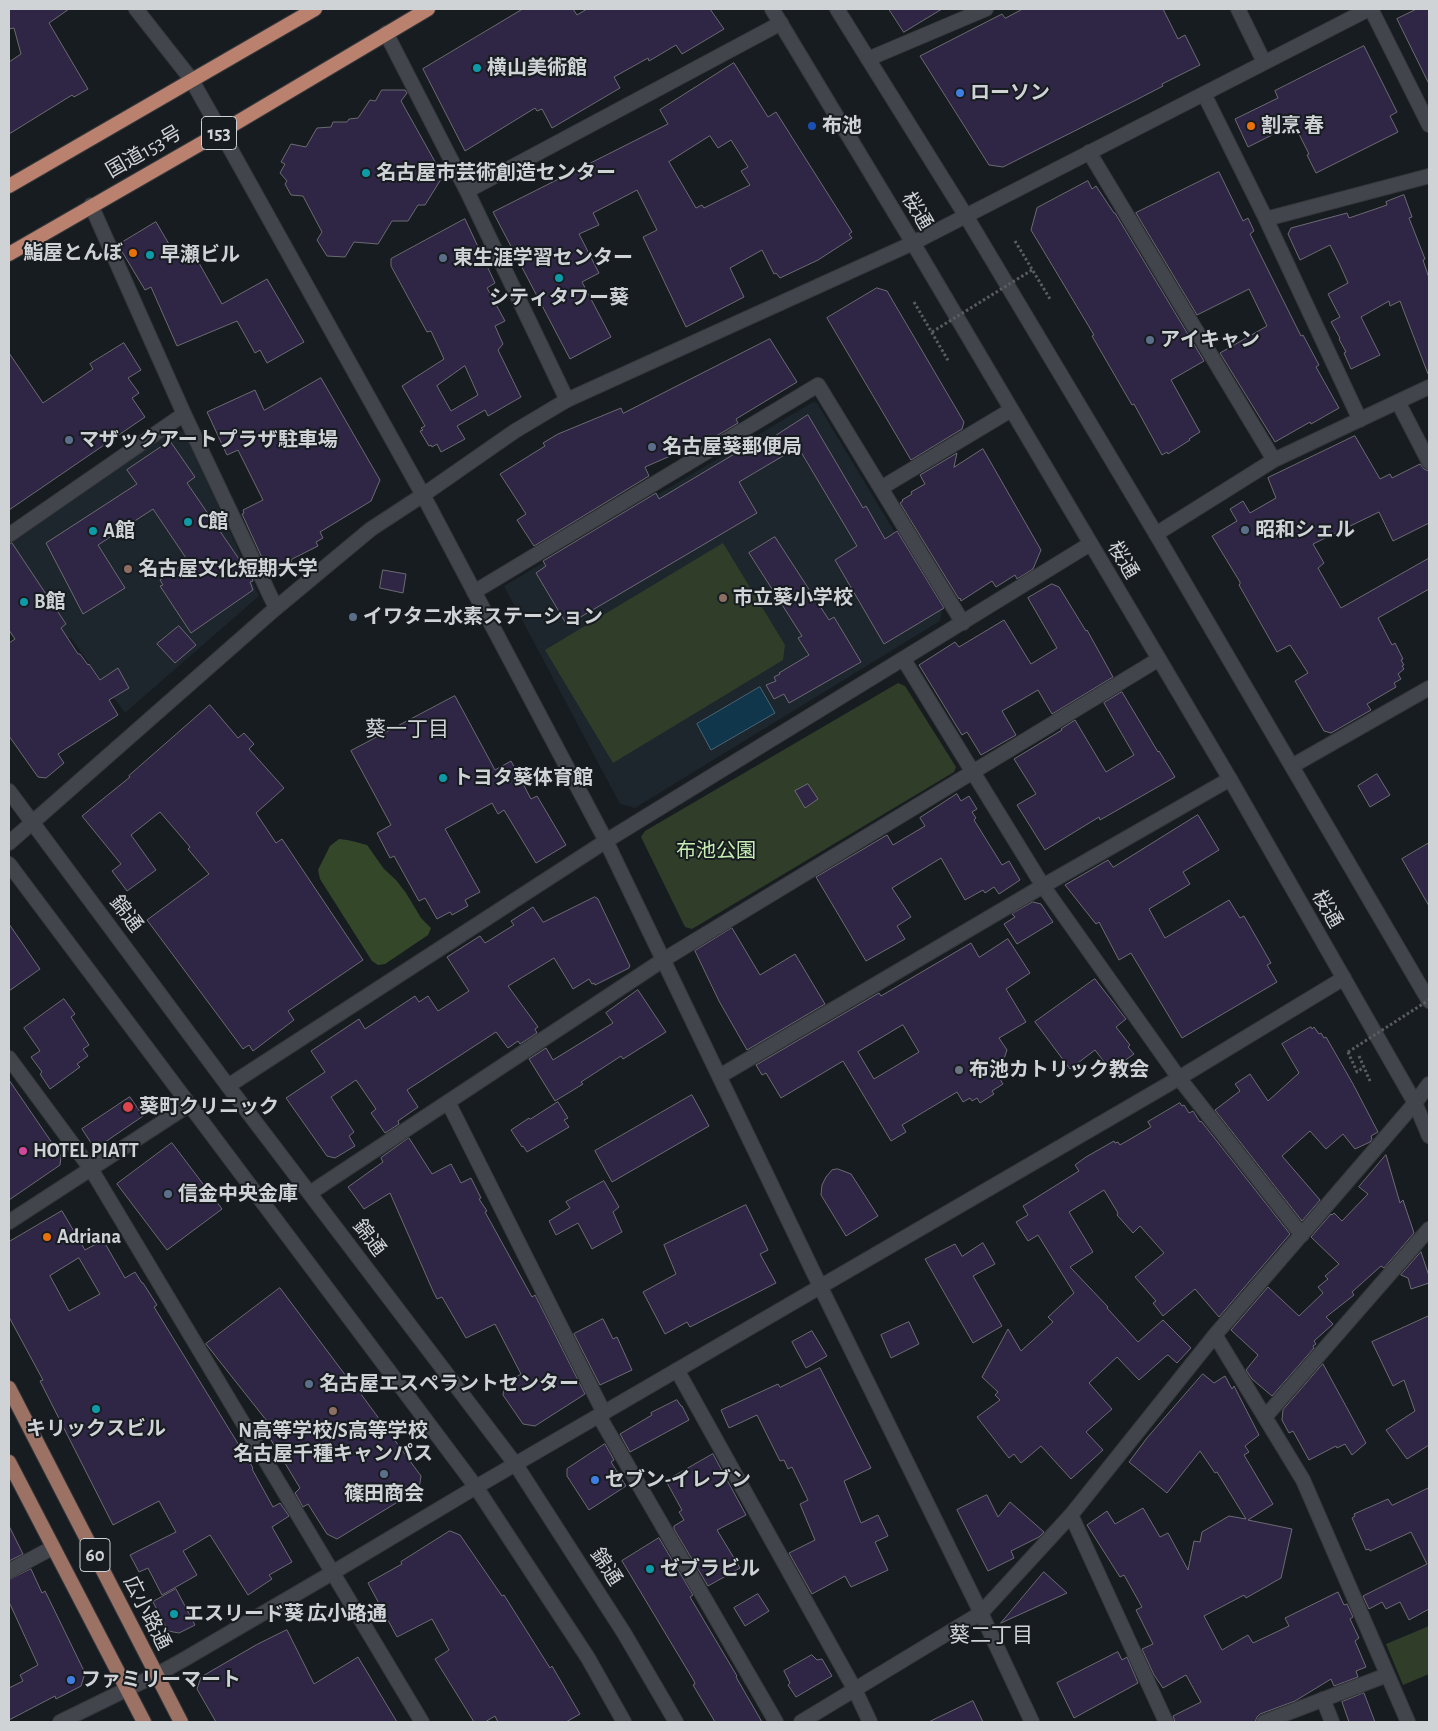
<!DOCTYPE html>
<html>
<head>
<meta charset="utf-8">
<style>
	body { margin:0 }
	#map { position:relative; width:1438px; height:1731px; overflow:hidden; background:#171c20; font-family:"Alegreya Sans",sans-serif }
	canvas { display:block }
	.frame { position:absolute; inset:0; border:10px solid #d0d3d6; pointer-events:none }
</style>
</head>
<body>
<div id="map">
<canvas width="1438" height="1731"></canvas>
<div class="frame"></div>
</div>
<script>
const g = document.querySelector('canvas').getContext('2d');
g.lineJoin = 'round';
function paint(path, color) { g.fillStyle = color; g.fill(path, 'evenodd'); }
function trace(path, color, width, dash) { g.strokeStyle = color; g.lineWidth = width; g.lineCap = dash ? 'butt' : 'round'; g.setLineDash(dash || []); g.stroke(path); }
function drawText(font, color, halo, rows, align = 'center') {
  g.font = font + ' "Alegreya Sans","Noto Sans JP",sans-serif'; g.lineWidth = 4; g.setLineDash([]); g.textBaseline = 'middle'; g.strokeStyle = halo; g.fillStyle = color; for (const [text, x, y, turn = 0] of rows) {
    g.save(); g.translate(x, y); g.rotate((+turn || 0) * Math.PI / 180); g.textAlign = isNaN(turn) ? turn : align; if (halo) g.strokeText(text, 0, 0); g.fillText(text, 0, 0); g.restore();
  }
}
const built = new Path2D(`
	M813,402L817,403L942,611L940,621L635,808L620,804L504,586Z
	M172,429L185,432L259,596L125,713L70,637L29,663L9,632V543Z`);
const green = new Path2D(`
	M723,543L785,645L783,660L613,763L545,650Z
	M898,683L905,686L956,767L954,772L692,929L685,927L641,837L645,831Z
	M1429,1626V1674L1403,1685L1386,1644Z`);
const forest = new Path2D(`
	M339,839C345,839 360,843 367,845L384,869L396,880L406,893L421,918L431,928L428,935L385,964L378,965L372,961L320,879L318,870L330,846Z`);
const water = new Path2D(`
	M760,687L775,713L711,750L697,724Z`);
const building = new Path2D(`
	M9,9H69L49,23L88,89L74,97L72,95L9,134V62L21,54L14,28L9,29Z
	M523,9H573L577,15L587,9H710L724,29L682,54L676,45L649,61L648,58L614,77L620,88L552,128L542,109L537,111L535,108L465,151L423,69Z
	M889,9H942L904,32Z
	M1023,9H1163L1178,39L1185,35L1200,65L1162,84L1163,86L1136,100L1003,167L989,165L920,56L1002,14L1005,18Z
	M1417,9H1429V84L1397,19Z
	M1364,46L1397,112L1390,116L1398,132L1316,173L1307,155L1309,154L1294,124L1248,147L1235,119L1278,98L1275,91Z
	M734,63L768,117L776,112L852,232L849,234L852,238L818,260L780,278L776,273L774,274L762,250L730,268L744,297L686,327L643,237L657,230L637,190L593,213L599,225L579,234L599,273L582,282L611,337L570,359L493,212L668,124L660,110ZM710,136L718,148L731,140L748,167L741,171L750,185L704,208L702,205L696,208L669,162Z
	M382,90H405L407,93L401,101L443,176L425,205H418L408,221H392L378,244L354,242L345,257L327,256L317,240L322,232L303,196L291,195L285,184L287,181L280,173L285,164L281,162L291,144L306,147L317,128L331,127L333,122H347L349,119L358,118L370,100L375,101Z
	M1219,172L1243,221L1248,218L1254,231L1250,234L1301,336L1303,335L1319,365L1316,367L1339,408L1311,424L1310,422L1275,442L1220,353L1267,326L1249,289L1197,315L1136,213Z
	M1088,181L1092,189L1096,186L1114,213H1115L1204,361L1171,380L1200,432L1189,439L1190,440L1168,454L1167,452L1162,455L1134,404L1132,405L1092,336L1094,335L1031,230L1037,208Z
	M1404,195L1412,217L1409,218L1425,259L1423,260L1429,278V374H1428L1400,301L1390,306L1389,301L1361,317L1380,355L1351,369L1344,353L1346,352L1339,339L1340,338L1331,322L1340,317L1328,294L1348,283L1340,265L1330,245L1300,260L1288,234L1291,228L1347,213L1349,218L1387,205L1386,202Z
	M465,219L495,283L487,288L505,321L495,326L503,344L498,350L521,397L488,416L485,410L457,426L465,439L441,452L437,444L432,447L431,445L429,446L420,431L423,430L421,428L425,426L402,386L444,359L431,331L427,332L391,266V259ZM465,366L478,395L451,411L437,386Z
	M156,222L176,256L190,247L222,304L267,279L304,342L267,363L260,350L255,353L237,321L177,346L151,287L145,290L118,245Z
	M877,288L887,291L964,422L962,429L911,460L827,318Z
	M770,339L797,382L736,419L738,423L718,435L645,467L649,476L534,546L517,520L526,514L500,474L545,446L543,443L558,434L621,408L623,413Z
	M124,343L141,370L128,378L139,393L132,398L145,417L9,510V353L43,403L93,369L90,364Z
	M321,378L380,480L371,501L320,532L323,538L316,542L318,546L294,558L291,560L292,563L269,573L242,514L244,513L243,510L263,500L238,450L227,455L207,412L255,390L264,410Z
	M808,415L863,508L866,506L885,539L897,531L944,608L884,644L835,560L857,546L798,447L739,482L757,513L567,625L536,573L546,566L543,561L656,493L659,499L751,444L754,449Z
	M1355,436L1380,479L1390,474L1392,478L1420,464L1424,469L1429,471V523L1393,541L1379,512L1313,544L1324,563L1318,568L1341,608L1429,558V589L1378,618L1392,645L1395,643L1403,659L1401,660L1404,665L1402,666L1404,669L1398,674L1401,679L1394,683L1396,687L1367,704L1371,710L1331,733L1324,731L1295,681L1308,673L1290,645L1277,652L1239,585L1240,584V582L1212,536L1237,521L1230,509L1243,501L1250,513L1276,498L1268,478Z
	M170,441L195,477L187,483L252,578L253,581L250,582L253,590L191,633L160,586L163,585L160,580L188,561L153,509L98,545L125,588L83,614L46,543L137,484L127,470Z
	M983,449L1041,550L1033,569L1017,579L1015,575L996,587L992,581L961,601L960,598L959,599L900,503L903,501L902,500L912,494L911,492L925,484L920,475L957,453L954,467Z
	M775,537L829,620L834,617L861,662L789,703L784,694L774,699L766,685L776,681L774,677L780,674L779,673L809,655L798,638L802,636L749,553Z
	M12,543L66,624L61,628L78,654H80L88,665L89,664L100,680L118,668L129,688L109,700L118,715L58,754L64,763L46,778L38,777L9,736V643L15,639L9,630V544Z
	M383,570L406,574L403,593L380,588Z
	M1052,584L1059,587L1086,631L1087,630L1113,677L1052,714L1038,690L1002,711L1016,735L981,755L967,732L962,735L919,665L955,642L959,647L1004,620L1031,664L1057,648L1028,598Z
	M179,626L196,645L175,663L157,644Z
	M1122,692L1158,752L1159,751L1175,777L1100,820L1099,817L1045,850L1017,805L1036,794L1014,759L1062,730L1061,729L1075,720L1106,772L1134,755L1104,703Z
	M455,696L495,770L511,761L531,799L537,796L566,845L536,863L504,810L498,814L492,803L445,829L480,892L465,900L468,906L452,915L450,912L437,919L425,898L419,901L394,856L390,858L377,833L391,825L351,751Z
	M210,705L238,738L244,733L254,744L249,749L284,788L256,813L276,843L282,839L363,960L288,1011L294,1020L253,1051L249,1045L243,1049L147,920L209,874L188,849L190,847L160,812L131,835L156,870L127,891L112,871L121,864L82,816L130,777L129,776Z
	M1377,774L1390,795L1370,807L1358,786Z
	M808,784L818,799L805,808L795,791Z
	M957,794L961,801L969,796L977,809L972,812L976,818L974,820L1002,865L1009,861L1020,880L999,894L994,887L985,893L983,890L965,900L941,858L892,888L911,917L897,926L905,939L866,961L816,877L887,835L893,845L925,826L920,818Z
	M1198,815L1219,850L1183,872L1190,884L1149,909L1165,938L1229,900L1240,918L1244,916L1271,963L1267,965L1277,982L1182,1038L1131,953L1119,960L1099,922L1096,924L1065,885L1108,860L1113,867Z
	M1429,843V906L1402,859Z
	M595,897L598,899L630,966L629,967V968L595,985L594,983L592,984L589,979L573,989L554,958L508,986L538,1027L535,1029L537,1033L520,1044L518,1041L508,1048L496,1032L407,1090L418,1107L398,1121L399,1124L385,1133L371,1113L376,1109L356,1080L331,1097L354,1132L349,1136L355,1146L335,1158L327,1156L286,1098L325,1072L311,1051L359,1019L365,1029L415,996L419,1002L428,996L438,1011L469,991L447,957L480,936L485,943L514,925L511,921L533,907L543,922Z
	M1033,902L1041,904L1053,922L1017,944L1004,924L1015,917L1012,914Z
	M9,924L40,969L9,991Z
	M732,928L760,975L795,954L825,1004L747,1050L719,1001L695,951Z
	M1008,939L1030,973L1006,989L1026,1022L999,1038L1007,1050L998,1076L1003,1084L992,1091L994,1094L980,1103L977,1098L972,1101L970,1098L963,1102L957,1092L902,1125L906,1132L891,1141L843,1061L781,1098L766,1073L762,1075L756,1065L879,993L881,996L971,943L979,957ZM903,1025L919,1052L874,1079L858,1052Z
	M1095,979L1126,1019L1116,1027L1130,1045L1128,1047L1134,1054L1113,1069L1107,1062L1105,1063L1095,1050L1070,1069L1035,1022Z
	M638,990L666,1032L623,1059L621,1056L581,1082L583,1084L555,1101L529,1059L546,1048L553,1060L613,1023L606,1013Z
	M64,999L75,1014L71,1017L89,1045L83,1049L88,1056L77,1064L80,1067L50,1089L40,1074L42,1072L31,1057L40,1051L24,1028Z
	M1311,1027L1312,1029L1314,1027L1319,1034L1321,1033L1324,1038L1326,1037L1353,1084L1378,1132L1371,1136L1372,1139L1370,1142L1355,1149L1343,1134L1326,1149L1310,1131L1282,1156L1320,1200L1302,1221L1215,1110L1240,1091L1235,1084L1250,1074L1268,1101L1299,1073L1282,1044Z
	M9,1080L61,1156L60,1165L9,1200Z
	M692,1095L709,1126L612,1182L595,1151Z
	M130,1097L143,1116L95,1149L82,1129Z
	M558,1102L568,1118L564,1120L569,1127L527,1152L523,1146L522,1147L511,1130L529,1118L530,1119Z
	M1180,1103L1182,1106L1184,1105L1189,1113L1193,1111L1200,1122L1201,1121L1290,1234L1219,1317L1195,1289L1163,1316L1153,1303L1156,1301L1135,1277L1164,1253L1140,1226L1133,1233L1117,1215L1118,1213L1104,1190L1069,1212L1093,1252L1070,1267L1108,1307L1107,1308L1138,1342L1163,1320L1191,1348L1177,1363L1168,1355L1166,1356L1139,1380L1117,1357L1089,1383L1112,1409L1086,1432L1103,1450L1071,1479L1041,1446L1021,1463L1014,1454L1009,1458L977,1417L1000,1400L995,1395L998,1392L982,1377L1008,1329L1021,1351L1053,1322L1048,1317L1074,1293L1038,1235L1028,1241L1016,1222L1028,1215L1023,1206L1079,1171L1075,1165L1086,1157L1114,1141L1115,1143L1118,1142L1120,1145L1151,1127L1148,1122Z
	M409,1138L432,1174L451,1164L461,1183L471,1178L481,1198L479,1199L487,1211L485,1212L532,1297L535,1295L585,1394L535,1426L523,1424L503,1395L504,1388L514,1381L513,1379L521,1374L495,1324L466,1338L442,1297L437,1299L433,1291L390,1193L364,1209L348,1187L383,1162L381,1158Z
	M172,1143L222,1209L167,1250L117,1184Z
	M1386,1155L1400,1203L1403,1200L1414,1233L1384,1268L1381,1266L1352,1292L1354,1295L1326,1317L1333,1324L1314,1341L1316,1344L1313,1346L1314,1348L1272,1396L1252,1379L1246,1370L1258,1355L1231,1330L1268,1287L1299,1316L1323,1293L1318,1287L1328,1279L1325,1276L1339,1264L1311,1237L1331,1214L1332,1215L1334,1213L1342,1221L1368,1194L1359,1187Z
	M838,1169L851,1174L878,1216L846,1236L821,1195L822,1185L826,1177L832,1170Z
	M604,1181L619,1207L613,1212L622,1232L592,1249L578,1223L556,1235L549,1221L570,1208L566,1202Z
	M746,1205L768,1250L760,1254L776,1283L690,1327L687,1322L665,1334L643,1292L676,1274L664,1245Z
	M62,1211L85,1250L103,1240L125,1278L135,1272L142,1283H143L157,1305L154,1307L253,1468L252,1469L273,1507L280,1503L289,1516L272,1527L292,1562L269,1575L272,1579L248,1595L210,1535L183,1551L197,1575L162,1595L148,1568L139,1572L130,1555L176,1532L159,1501L113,1525L40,1381L43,1380L9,1317V1242ZM79,1258L100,1294L69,1311L50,1276Z
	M983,1243L995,1264L973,1276L1002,1326L973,1343L925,1259L955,1244L962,1256Z
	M1421,1252L1429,1276V1283L1411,1289L1408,1278L1401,1275Z
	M280,1288L346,1376L347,1375L421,1476L419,1489L337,1539L327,1534L308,1504L303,1507L295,1493L300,1488L268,1435L274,1430L206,1344Z
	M1429,1316V1445L1407,1459L1386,1430L1415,1411L1404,1380L1393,1386L1372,1342Z
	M603,1319L613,1339L617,1337L632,1370L600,1385L574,1334Z
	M909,1322L919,1344L891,1358L881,1335Z
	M812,1331L827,1356L806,1368L792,1342Z
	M1323,1364L1366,1443L1352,1455L1345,1444L1337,1448L1336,1446L1309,1460L1293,1431L1289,1433L1282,1420L1283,1410Z
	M820,1368L871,1468L844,1481L861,1523L878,1515L888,1536L875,1542L888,1570L851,1587L845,1576L812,1594L789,1553L815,1540L800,1504L808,1500L792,1467L788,1469L784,1460L780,1461L757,1415L729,1428L721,1410L778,1384L780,1387Z
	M1203,1374L1214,1383L1225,1376L1232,1389L1234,1386L1259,1435L1245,1446L1249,1452L1244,1455L1273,1504L1248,1520L1292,1529L1281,1578L1246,1598L1244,1595L1204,1616L1222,1650L1248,1635L1253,1643L1289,1626L1285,1618L1338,1592L1344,1605L1347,1604L1353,1617L1350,1619L1359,1638L1355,1641L1366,1667L1356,1671L1358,1677L1334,1686L1331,1679L1295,1701L1260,1714L1257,1717L1255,1722H1175L1173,1716L1201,1702L1186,1675L1163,1688L1154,1675L1142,1649L1153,1644L1136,1610L1142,1607L1124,1575L1120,1577L1087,1525L1107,1511L1115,1524L1143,1508L1160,1537L1168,1533L1188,1570L1194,1541L1200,1542L1202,1532L1229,1516L1246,1519L1217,1472L1215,1473L1200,1451L1167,1493L1129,1462L1147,1438Z
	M677,1400L681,1406H682L689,1420L630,1452L620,1434L652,1415L651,1413Z
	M605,1444L614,1460L611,1462L626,1486L589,1510L567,1476V1469Z
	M713,1454L746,1515L717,1530L740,1568L708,1586L674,1529V1526L684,1520L679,1512L682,1510L666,1481Z
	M1429,1488V1609L1409,1620L1400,1602L1386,1609L1382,1602L1369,1609L1363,1596L1427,1564L1411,1532L1370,1551L1369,1549L1366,1550L1352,1518L1355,1516L1354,1514L1388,1499L1392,1505Z
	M987,1495L998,1517L1010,1502L1044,1532L1039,1537L1011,1551L1014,1558L988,1571L957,1510Z
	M9,1526L23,1554L9,1561Z
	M450,1531L460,1535L502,1596L504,1595L550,1668L552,1666L580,1714L566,1722H498L495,1716L485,1722H474L435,1659L449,1650L432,1619L397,1637L368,1583L402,1564L401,1562Z
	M659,1538L693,1595L690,1597L737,1676L736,1677L762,1722H715L693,1685L695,1684L694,1681L622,1561Z
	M31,1569L42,1593L45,1591L85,1673L81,1686L56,1699L55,1696L9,1720V1688L23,1681L20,1675L38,1665L9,1602V1580Z
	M1044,1572L1067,1593L1001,1623Z
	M176,1589L195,1625L179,1633L168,1631L153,1602Z
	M758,1594L769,1611L745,1626L734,1608Z
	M287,1630L314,1684L358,1657L397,1722H216L197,1689L201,1677L256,1645Z
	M1118,1652L1122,1660L1127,1657L1138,1683L1074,1718L1057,1683Z
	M812,1655L817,1660L822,1659L832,1676L796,1697L788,1685L790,1683L784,1671Z
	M1364,1693L1375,1722H1349L1342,1702Z
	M973,1701L983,1722H929Z`);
const path = new Path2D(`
	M1015,241L1050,299
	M914,302L949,362
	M1348,1052L1357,1072L1364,1067
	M1359,1056L1370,1081`);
const minor = new Path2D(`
	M1238,9L1264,62
	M1371,9L1429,125
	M386,33L467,191L567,400
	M868,59L986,9
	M1204,94L1266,219L1360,420
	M1089,152L1274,460
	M467,191L781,23
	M91,205L184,414L276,608
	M1266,219L1429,176
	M1398,402L1429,462
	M881,488L1011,410
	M1156,534L1274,460L1429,387
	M9,535L184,414
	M474,592L818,385L963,623
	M904,660L1043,886L1179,1078L1302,1235
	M1292,766L1429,688
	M9,1058L91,1169L422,1722
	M720,1076L1043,886L1230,779
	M228,1086L606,841L1090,544
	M448,1102L604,1413
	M310,1193L663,960L1159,659
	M9,1222L189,1105
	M1215,1335L1303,1480L1408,1722
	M677,1370L855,1690L870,1722
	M599,1416L776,1722
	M1265,1417L1429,1229
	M1071,1515L1166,1722
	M9,1571L52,1548
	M1323,1699L1332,1722
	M801,1722L981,1613L1071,1515L1215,1335L1415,1103L1429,1084
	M1264,1722L1387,1675`);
const tertiary = new Path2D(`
	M136,9L191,79L221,132L423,495L606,841L820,1286L981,1613L1032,1722
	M772,9L913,243L1230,779L1415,1103L1429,1136
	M837,9L966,216L1156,534L1429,1001
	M9,791L228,1086L516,1465L624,1633L676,1722
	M9,843L276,608L371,529L423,495L515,431L567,400L913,243L1369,9
	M9,864L476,1487L588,1658L624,1722
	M60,1722L156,1675L183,1660L332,1573L476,1487L1179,1078L1344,978`);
const primary = new Path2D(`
	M9,1388L181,1722
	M9,1462L144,1722`);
const trunk = new Path2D(`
	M9,186L315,9
	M9,254L221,132L428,9`);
const pathBridge = new Path2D(`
	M932,332L1032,270
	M1348,1052L1429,1000`);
const markers = [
	[477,68,5,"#0f9aa8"],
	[960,93,5,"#3f7fe0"],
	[812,126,5,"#1a4fb4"],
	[1251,126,5,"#e8710a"],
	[366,173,5,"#0f9aa8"],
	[133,253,5,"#e8710a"],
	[150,255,5,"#0f9aa8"],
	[443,258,5,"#5c6f8a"],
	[559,278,5,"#0f9aa8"],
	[1150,340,5,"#5c6f8a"],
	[69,440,5,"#5c6f8a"],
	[652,447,5,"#5c6f8a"],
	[188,522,5,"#0f9aa8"],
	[1245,530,5,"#5c6f8a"],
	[93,531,5,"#0f9aa8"],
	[128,569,5,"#8d6e63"],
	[723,598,5,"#8d6e63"],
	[24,602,5,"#0f9aa8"],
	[353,617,5,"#5c6f8a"],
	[443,778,5,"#0f9aa8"],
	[959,1070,5,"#6b7280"],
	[128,1107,6,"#e0444e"],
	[23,1151,5,"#d1479c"],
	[168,1194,5,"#5c6f8a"],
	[47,1237,5,"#e8710a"],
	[309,1384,5,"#5c6f8a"],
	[96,1409,5,"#0f9aa8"],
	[333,1411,5,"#8d6e63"],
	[384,1474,5,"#5c6f8a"],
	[595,1480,5,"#3f7fe0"],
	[650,1569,5,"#0f9aa8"],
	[174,1614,5,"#0f9aa8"],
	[71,1680,5,"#3f7fe0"]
];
const shields = [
	[219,133,35],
	[95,1555,30]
];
const shieldNames = [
	["153",219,133],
	["60",95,1555]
];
const poiNames = [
	["横山美術館",487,68],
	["ローソン",970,93],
	["布池",822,126],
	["割烹 春",1261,126],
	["名古屋市芸術創造センター",376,173],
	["鮨屋とんぼ",123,253,"right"],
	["早瀬ビル",160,255],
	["東生涯学習センター",453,258],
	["シティタワー葵",559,298,"center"],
	["アイキャン",1160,340],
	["マザックアートプラザ駐車場",79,440],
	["名古屋葵郵便局",662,447],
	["C館",198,522],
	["昭和シェル",1255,530],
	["A館",103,531],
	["名古屋文化短期大学",138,569],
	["市立葵小学校",733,598],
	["B館",34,602],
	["イワタニ水素ステーション",363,617],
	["トヨタ葵体育館",453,778],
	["布池カトリック教会",969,1070],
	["葵町クリニック",139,1107],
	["HOTEL PIATT",33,1151],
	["信金中央金庫",178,1194],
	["Adriana",57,1237],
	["名古屋エスペラントセンター",319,1384],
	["キリックスビル",96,1429,"center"],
	["N高等学校/S高等学校",333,1431,"center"],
	["名古屋千種キャンパス",333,1454,"center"],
	["セブン-イレブン",605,1480],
	["篠田商会",384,1494,"center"],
	["ゼブラビル",660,1569],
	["エスリード葵 広小路通",184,1614],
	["ファミリーマート",81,1680]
];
const streetNames = [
	["国道153号",144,152,-30],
	["桜通",917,211,59],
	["桜通",1123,560,59],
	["桜通",1327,909,60],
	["錦通",126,914,53],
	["錦通",369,1238,53],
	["錦通",606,1567,57],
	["広小路通",147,1613,63]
];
const parkNames = [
	["布池公園",716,851]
];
const neighbourhoodNames = [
	["葵一丁目",407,730],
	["葵二丁目",991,1636]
];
paint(built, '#1d252d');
paint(green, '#303d29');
paint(forest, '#344829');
paint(water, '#0f364b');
trace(water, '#496575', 1);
paint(building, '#2f2544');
trace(building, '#6c6b72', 1);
trace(minor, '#35373b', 16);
trace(tertiary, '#35373b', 16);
trace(primary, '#35373b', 16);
trace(trunk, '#35373b', 16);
trace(path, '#595d61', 3, [2.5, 2.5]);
trace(minor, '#42464c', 14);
trace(tertiary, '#42464c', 14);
trace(primary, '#9c7265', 14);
trace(trunk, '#ba816e', 14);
trace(pathBridge, '#595d61', 3, [2.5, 2.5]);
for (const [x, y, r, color] of markers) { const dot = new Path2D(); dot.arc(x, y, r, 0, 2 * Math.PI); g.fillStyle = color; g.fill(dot); trace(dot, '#171c20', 2); }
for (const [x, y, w] of shields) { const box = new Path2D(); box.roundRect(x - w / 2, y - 16.5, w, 33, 4); g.fillStyle = '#171c20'; g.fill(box); trace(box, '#d0d3d6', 1); }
drawText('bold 19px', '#d0d3d6', null, shieldNames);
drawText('bold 20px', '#d0d3d6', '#171c20', poiNames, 'left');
drawText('20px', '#d0d3d6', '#171c20', streetNames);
drawText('20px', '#c7edb3', '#171c20', parkNames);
drawText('21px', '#d0d3d6', '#171c20', neighbourhoodNames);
</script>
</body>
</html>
